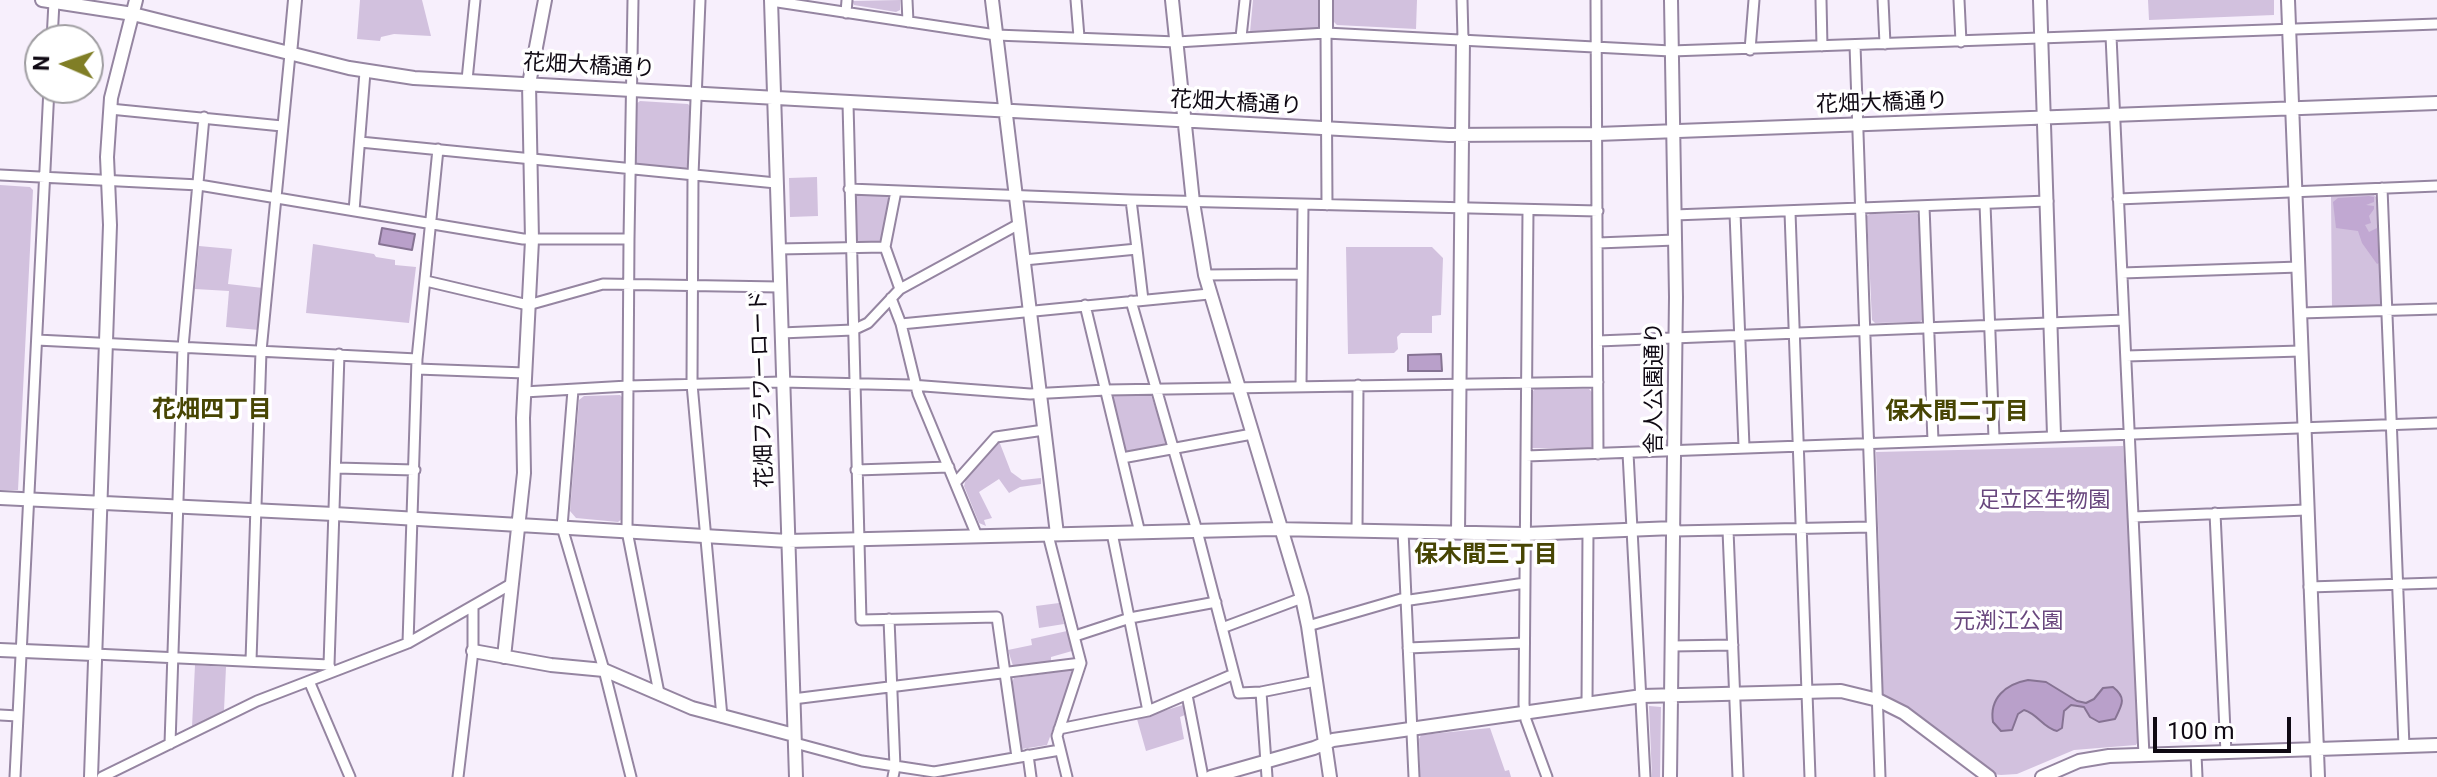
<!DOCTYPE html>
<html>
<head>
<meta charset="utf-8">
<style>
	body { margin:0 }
	#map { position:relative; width:2437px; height:777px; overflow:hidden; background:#f7effc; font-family:Roboto,sans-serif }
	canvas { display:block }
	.north { position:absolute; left:24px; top:24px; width:80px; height:80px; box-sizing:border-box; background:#fff; border:2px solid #9f9da1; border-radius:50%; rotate:272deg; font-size:22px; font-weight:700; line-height:32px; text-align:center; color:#0f0913 }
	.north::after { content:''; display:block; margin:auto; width:28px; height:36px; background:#807e26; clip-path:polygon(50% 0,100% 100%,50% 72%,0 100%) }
	.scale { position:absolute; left:2153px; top:717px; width:138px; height:36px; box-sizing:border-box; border:4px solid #0f0913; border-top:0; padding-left:10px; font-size:24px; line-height:28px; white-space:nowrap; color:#0f0913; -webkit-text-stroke:6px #fff; paint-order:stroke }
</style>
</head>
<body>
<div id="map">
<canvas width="2437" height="777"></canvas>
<div class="north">N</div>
<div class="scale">100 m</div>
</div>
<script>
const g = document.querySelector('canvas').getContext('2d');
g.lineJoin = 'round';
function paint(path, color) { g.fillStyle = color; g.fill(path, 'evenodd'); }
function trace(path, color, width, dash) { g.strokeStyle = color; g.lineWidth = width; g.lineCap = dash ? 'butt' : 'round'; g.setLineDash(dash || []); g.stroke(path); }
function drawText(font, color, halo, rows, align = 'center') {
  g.font = font + ' Roboto,"Noto Sans JP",sans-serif'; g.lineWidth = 7; g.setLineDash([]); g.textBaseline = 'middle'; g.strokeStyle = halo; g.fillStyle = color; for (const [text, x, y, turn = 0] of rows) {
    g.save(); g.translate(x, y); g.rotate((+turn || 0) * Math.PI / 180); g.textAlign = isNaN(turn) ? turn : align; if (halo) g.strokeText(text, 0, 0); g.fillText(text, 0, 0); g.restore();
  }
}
const green = new Path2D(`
	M360,0H422L431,36L394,34L381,37L380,41L357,39Z
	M900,0V10L896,12L854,5L852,1Z
	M1253,0H1319V29L1250,32Z
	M1334,0H1417L1416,29L1337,25L1334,22Z
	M2148,0H2274V15L2149,20Z
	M640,101L688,104L691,107L689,165L686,168L637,164L635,161L636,104Z
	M817,177L818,216L790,217L789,178Z
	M0,185L30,187L33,190L18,490H0Z
	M858,195H887L890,199L882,239L878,242H860L857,240L856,197Z
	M2374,195L2377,198L2381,305L2332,308L2331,196Z
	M1917,213L1919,216L1922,320L1920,322L1875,323L1872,320L1867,216L1870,214Z
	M313,244L374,254L376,257L395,260V265L416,267L409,323L306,313Z
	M199,246L232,249L228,284L263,288L259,330L226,327L229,291L195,289Z
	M1432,247L1443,258L1441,315L1432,316V333H1401L1397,337L1398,349L1394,353L1348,354L1346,247Z
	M1535,389H1589L1592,392V447L1589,449L1532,448L1533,391Z
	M620,395L622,397V519L618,522L576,518L570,511L579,400L584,396Z
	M1115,395H1151L1167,442L1164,446L1129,452L1124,449L1112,397Z
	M996,441H999L1011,472L1022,480L1041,478V484L1020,487L1009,493L999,479L979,492L992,518L984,520L986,526L979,523L964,486L966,479Z
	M2123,446L2143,733L2136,745L2074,750L2017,774L2001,775L1992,774L1920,716L1883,695L1876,452Z
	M1059,603L1064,624L1039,628L1036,606Z
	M1067,631L1072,651L1051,657V661L1013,666L1008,650L1032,645L1031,639Z
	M195,665L226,667L224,710L192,727Z
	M1071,670L1073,673L1047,745L1022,749L1019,747L1012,682L1014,678Z
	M1183,705L1185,715L1180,717L1184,739L1146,751L1137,719Z
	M1649,706L1661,707L1660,777H1652Z
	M1490,728L1505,771L1509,770L1511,777H1420L1419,739L1421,735Z`);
const forest = new Path2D(`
	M2369,196L2374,197V202L2366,205L2374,206V209L2369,216L2371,223L2365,225L2369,232L2377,228L2379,263L2377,264L2362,243L2358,231L2336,228L2333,202L2338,198Z`);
const water = new Path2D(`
	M382,228L415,234L412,250L379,244Z
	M1441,354L1442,371H1408V355Z
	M2028,680L2046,682L2077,701L2086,703L2094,699L2103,688L2113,687C2127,698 2122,705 2115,719L2099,722L2090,717L2084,707L2071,705L2064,711L2062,728L2057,731C2043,728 2038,714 2024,710L2018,714L2012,730L2001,731L1993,722C1989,698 2006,684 2028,680Z`);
const minor = new Path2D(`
	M633,0L629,239L627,531L659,693
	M700,0L693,175L692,384L722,717
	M907,0L908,22
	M1076,0L1079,37
	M1462,0L1463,39
	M1596,0L1598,454
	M1821,0L1822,46
	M1883,0L1885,44
	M1959,0L1961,42
	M771,1L996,35L1177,42L1326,33L1671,51L2437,24
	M846,13L847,0
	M1326,33L1327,205
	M2111,36L2144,755
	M1241,37L1245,0
	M52,40L54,2
	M1855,45L1880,777
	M1750,50L1754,0
	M467,80L475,0
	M848,103L861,620L997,617L1017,757
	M110,109L282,126
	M360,142L776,183
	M0,175L199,185L523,239H629
	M2382,188L2404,746
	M849,189L1131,200L1598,211
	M896,191L885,247L900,289
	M2118,199L2437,186
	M1131,200L1137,249
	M1985,204L1994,438
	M1924,206L1933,441
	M1528,210L1524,704L1526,720L1547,777
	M354,211L365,72
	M1790,212L1810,777
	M1735,213L1744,447
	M1674,215L2048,201
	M1598,243L1675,240
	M778,249L885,247
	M1024,260L1137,249L1143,300
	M2122,273L2299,267
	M1205,275L1302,274
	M426,281L528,305L603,284L779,287
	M891,298L901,324L918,394L977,536
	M1131,301L1197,531L1239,693L1261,692L1316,681
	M1085,305L1140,533
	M2300,313L2437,309
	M901,324L1209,294
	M781,333L853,330L868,323L900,289L1019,224
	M37,340L417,359
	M1598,341L2124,320
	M2126,356L2301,351
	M417,369L525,373
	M1301,386L1303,205
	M573,390L562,527L604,670L631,777
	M524,392L628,386L782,382L911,385L1030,394L1106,390L1598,382
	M1628,453L1645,777
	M1526,456L2437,423
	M1122,458L1252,434
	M336,468L415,470
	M856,470L949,467
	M956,482L996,437L1044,430
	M2215,513L2226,753
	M2133,517L2306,510
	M1728,530L1738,777
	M1357,531L1358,385
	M1403,531L1414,777
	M1674,531L1871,527
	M1112,533L1148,711
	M1048,535L1081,663L1057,736L1067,777
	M2309,587L2437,583
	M889,619L895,767L893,777
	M1308,626L1401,599L1410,600L1525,583
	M1222,628L1302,598
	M1075,636L1130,618L1216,602
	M408,643L417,359L438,149
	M1672,646L1733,645
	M1408,648L1524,643
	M94,654L329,665
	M251,661L261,351L290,54
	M332,672L329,665L339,354
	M309,681L350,777
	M1261,692L1267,777
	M1187,695L1203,777
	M793,699L1081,663
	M1587,704L1588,531
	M0,715L18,716
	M1059,729L1148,711L1234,674
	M795,743L862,761L934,772L1060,750
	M170,744L183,347L204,117
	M2196,754L2197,777
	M1028,755L1031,777
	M15,777L49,88
	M102,777L257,701L408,643L513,583
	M458,777L473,651V607`);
const tertiary = new Path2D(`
	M42,0L133,14L349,68L414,78L1449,135L1597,134L2437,103
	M771,0L796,777
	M992,0L1057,534
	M1172,0L1193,202L1205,275L1302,598L1308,626L1330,777
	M2040,0L2054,435
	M2288,0L2318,777
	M1326,33V0
	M290,54L295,0
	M0,498L334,514L788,541L1274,529L1525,534L1674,528
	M1458,532L1463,39
	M0,650L94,654
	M473,651L551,665L604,670L692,708L794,735
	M504,657L524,473L523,418L532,240L529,84L545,0
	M91,777L110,225L107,157L111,98L136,0
	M1211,777L1314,748L1333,740L1642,696L1841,691L1878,700L1904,713L1989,777
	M1670,777L1676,297L1671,0
	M2042,777L2079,761L2109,756L2437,745`);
const streetNames = [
	["花畑大橋通り",589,67,3],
	["花畑大橋通り",1236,104,3],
	["花畑大橋通り",1882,104,-2],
	["舎人公園通り",1655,388,-90],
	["花畑フラワーロード",763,389,-92]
];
const parkNames = [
	["足立区生物園",2044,501],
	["元渕江公園",2008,622]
];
const neighbourhoodNames = [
	["花畑四丁目",212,411],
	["保木間二丁目",1957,413],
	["保木間三丁目",1486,556]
];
paint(green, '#d2c1de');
paint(forest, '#c1a8d2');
paint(water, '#b9a0ca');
trace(water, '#867393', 2);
trace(minor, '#9585a1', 13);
trace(tertiary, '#9585a1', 16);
trace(minor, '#fff', 9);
trace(tertiary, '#fff', 12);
drawText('22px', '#0f0913', '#fff', streetNames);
drawText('22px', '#69477e', '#fff', parkNames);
drawText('bold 24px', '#474503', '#fff', neighbourhoodNames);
</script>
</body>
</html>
